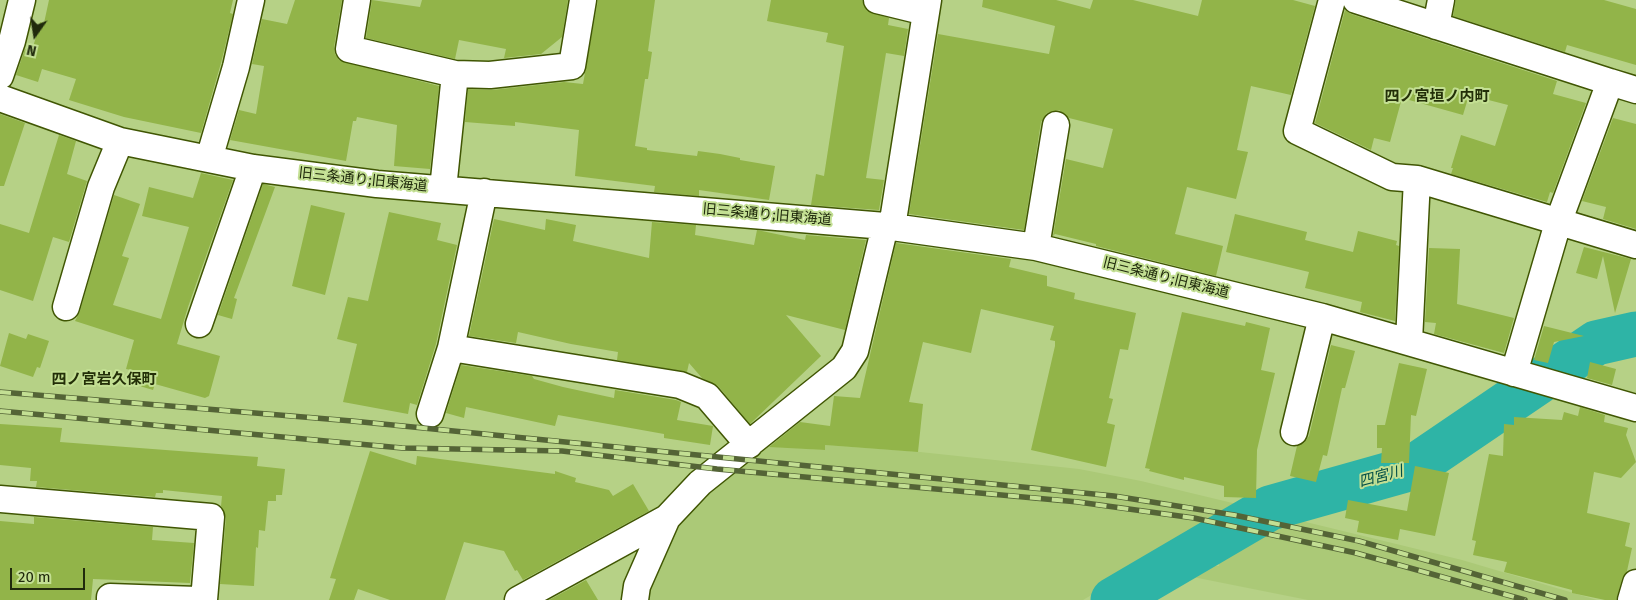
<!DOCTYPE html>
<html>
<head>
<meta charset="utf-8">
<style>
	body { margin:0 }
	#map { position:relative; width:1636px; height:600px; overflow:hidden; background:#b6d186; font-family:"Fira Sans",sans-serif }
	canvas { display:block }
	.north { position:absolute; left:10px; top:10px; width:50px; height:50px; -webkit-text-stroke:4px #c3df93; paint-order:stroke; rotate:193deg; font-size:14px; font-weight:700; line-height:20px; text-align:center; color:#202a0c }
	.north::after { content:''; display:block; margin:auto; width:18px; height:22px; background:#202a0c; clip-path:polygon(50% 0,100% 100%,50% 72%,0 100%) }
	.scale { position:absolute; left:10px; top:568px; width:75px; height:22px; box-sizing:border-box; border:2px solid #202a0c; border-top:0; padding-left:6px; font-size:15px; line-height:18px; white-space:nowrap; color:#202a0c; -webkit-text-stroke:4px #c3df93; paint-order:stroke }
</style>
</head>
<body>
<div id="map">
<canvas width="1636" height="600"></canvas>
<div class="north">N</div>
<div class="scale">20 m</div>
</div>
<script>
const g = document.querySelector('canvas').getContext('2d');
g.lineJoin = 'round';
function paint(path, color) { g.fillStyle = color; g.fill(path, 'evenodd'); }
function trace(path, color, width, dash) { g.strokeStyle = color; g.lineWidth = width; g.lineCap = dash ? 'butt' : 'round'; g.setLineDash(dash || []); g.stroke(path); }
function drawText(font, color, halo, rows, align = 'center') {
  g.font = font + ' "Fira Sans","Noto Sans JP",sans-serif'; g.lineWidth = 4; g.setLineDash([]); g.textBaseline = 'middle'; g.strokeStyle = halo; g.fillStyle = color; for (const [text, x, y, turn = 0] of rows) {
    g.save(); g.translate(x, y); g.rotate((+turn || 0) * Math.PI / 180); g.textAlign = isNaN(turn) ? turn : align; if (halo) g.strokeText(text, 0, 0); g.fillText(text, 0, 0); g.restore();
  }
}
const built = new Path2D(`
	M825,445L920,452L1079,469L1141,481L1245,506L1203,536L1132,571L1083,600H640L673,530L708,497L700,494L761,446L824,450Z
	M1277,515L1462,560L1597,600H1308L1183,575V567L1219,566V549Z`);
const river = new Path2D(`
	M1113,600L1270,508L1412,468L1596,343L1636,334`);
const building = new Path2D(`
	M49,0H233L230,13L233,14L221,63L201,133L124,117L69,100L76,79L42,69L38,82L16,75L25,49L32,51L40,22L44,23Z
	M295,0H342L334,47L335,54L339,60L439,86L430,169L394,166L397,125L357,117L356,121H353L346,161L230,140L239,110L256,114L264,66L252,64L262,19L287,24Z
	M372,0L420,7L422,0H568L562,37L541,54L504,58L506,49L459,40L455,59L366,38Z
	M598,0H655L648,51L652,52L648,79H645L635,146L647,148V150L697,156L698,151L720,154L740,158V160L775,166L769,200L699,190V196L654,192L655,186L575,176L579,130L515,122V126L465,122L468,89L492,90L564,82L583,84Z
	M771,0H862L867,11L889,18L888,25L908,29L904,56L886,53L866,178L884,180L879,210L811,205L816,174L824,176L844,46L826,42L828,33L767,21Z
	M983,0H1056L1090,9L1093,0H1133L1198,16L1202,0H1293L1315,6L1291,95L1251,86L1237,150L1248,152L1236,199L1187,187L1175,234L1223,246L1216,276L1096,246V244L1055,234L1053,236L1066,159L1103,168L1113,129L1069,118L1059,110L1047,113L1041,122L1024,230L909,214L938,34L1049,54L1055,26L982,7Z
	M1456,0H1604L1636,9V65L1567,45L1565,52L1453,16Z
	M1345,10L1351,14L1557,81L1553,94L1586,103L1553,193L1550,192L1547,202L1451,174L1453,168H1451L1461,135L1495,146L1508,105L1469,95L1463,115L1402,98L1390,142L1374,138L1371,150L1315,123Z
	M0,114L25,123L4,186H0Z
	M1613,118L1636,124V229L1603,219L1606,207L1582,201Z
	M59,135L76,141L67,174L87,181L69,242L53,237L33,301L0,290V224L29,233Z
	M201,173L233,180L188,307L177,344L220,356L209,396L205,398L155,384L153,390L133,384L136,371L126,369L134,340L75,321L80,311L114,195L140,204L122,256L129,258L113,305L161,319L189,227L142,216L149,187L193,198Z
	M263,184L275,187L234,298L237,299L232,319L218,315Z
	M311,205L345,213L325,295L292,286Z
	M389,212L441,223L437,240L457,245L436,344L417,405L410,403L408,414L343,402L357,344L337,339L348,297L368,301Z
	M1235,214L1307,232L1305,240L1353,252L1358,231L1397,241L1396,245L1399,246L1395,321L1360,312L1362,302L1305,288L1309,272L1226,252Z
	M494,219L545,230L546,219L576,225L573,241L649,258L652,222L696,225L695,235L754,245L757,230L805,240L806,235L866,240L845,330L786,315L821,356L750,424L718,386L702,378L689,363L687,372L617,360L618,352L571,344L518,332L516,343L469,336Z
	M896,243L1011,259L1009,267L1047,276V286L1075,293L1074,299L1136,313L1128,350L1120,349L1109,398L1113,399L1107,423L1115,425L1106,467L1031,450L1055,346V341L1050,340L1054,326L981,309L971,353L923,342L909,402L923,404L918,452L825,445V450L769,447L800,422L830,426L834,396L860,398Z
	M1584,247L1631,259L1615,313L1603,256L1597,279L1576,273Z
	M1429,248L1460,249L1457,304L1514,318L1504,353L1434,334L1436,323L1425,322Z
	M1182,312L1245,326L1246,322L1270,328L1261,370L1275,373L1257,450L1256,498L1224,497V486L1184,477V480L1149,471L1150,469L1145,468Z
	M1544,326L1584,336L1554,342L1548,363L1534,360Z
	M9,333L26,339L28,334L49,341L40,368L37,367L33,377L0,366Z
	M1331,345L1355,351L1345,388H1342L1327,456L1323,455L1316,482L1290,476L1297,446L1304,443L1309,436Z
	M1590,362L1616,369L1612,385L1587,378Z
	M1399,363L1427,369L1416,416L1411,415L1409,463H1381L1382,448H1377V425H1385Z
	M461,365L532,376L534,379L563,387L614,398L615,390L676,400L681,402L677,420L713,426L710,445L664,438V434L558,415L555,426L466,407L464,418L446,413Z
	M1580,407L1605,415L1604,422L1628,428L1626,435L1636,462L1621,478L1594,472L1587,513L1630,523L1625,546L1632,548L1627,571L1622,579L1616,600H1605L1572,593V590L1504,572L1507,562L1473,555L1476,541L1472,540L1489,454L1503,456L1504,424L1514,425V417L1562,420L1564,412L1578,416Z
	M0,424L62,428L60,442L258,457L257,466L285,469L282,495H276V501H268L265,531L259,530L258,548L256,547L254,586L220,584L226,518L221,506L222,496L163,490V493H156L155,497L36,487L37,481H30L31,468L0,465Z
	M370,451L416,465L417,456L555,474V471L576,478L575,482L609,490L613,496L633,484L649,511L523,580L517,570L515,571L504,551L464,542L445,600H390L358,589L354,600H329L336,579L330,578Z
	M1415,466L1449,473L1435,536L1400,529L1398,540L1357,532L1359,521L1345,518L1348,500L1407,511Z
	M34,517L153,527L152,540L194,543L190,583L93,579L91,600H0V521L34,524Z
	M586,580L598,600H549Z`);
const minor = new Path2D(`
	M357,0L349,49L455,74
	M877,0L926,12
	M1332,0L1297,131L1392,177L1417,179L1636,245
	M1356,0L1610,82L1558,223L1514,373
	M1436,26L1441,0
	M0,76L12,41L22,0
	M1610,82L1636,90
	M0,98L120,141L253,168L377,184L885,226L1036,247L1322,317L1636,408
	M209,159L236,67L251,0
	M443,189L455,74L490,75L572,66L583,0
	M484,192L451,348L680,385L707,396L749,445
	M892,227L928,0
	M1036,247L1056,125
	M66,307L101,187L120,141
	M199,324L253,168
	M1409,341L1417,179
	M430,414L451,348
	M1294,432L1322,317
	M0,499L211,517L204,600
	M110,600V597L197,600
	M518,600L667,518
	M635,600L637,586L667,518L700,483L844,368L855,351L885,226
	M1631,600L1636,583`);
const rail = new Path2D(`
	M0,392L352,421L1114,496L1234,515L1359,541L1565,600
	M0,411L402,448L562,451L717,469L1078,502L1194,518L1356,553L1525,600`);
const streetNames = [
	["旧三条通り;旧東海道",363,180,6],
	["旧三条通り;旧東海道",767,215,5],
	["旧三条通り;旧東海道",1166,278,14]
];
const neighbourhoodNames = [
	["四ノ宮垣ノ内町",1437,97],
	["四ノ宮岩久保町",104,380]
];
const waterNames = [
	["四宮川",1381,477,-15]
];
paint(built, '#abc977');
trace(river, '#2eb4a6', 45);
paint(building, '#92b449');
trace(minor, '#405603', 29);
trace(minor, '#fff', 26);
trace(rail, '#546436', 5.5);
trace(rail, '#c3df93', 4, [11]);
drawText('14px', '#202a0c', '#c3df93', streetNames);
drawText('bold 15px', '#232f08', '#c3df93', neighbourhoodNames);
drawText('italic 15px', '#004e47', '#c3df93', waterNames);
</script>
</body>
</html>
